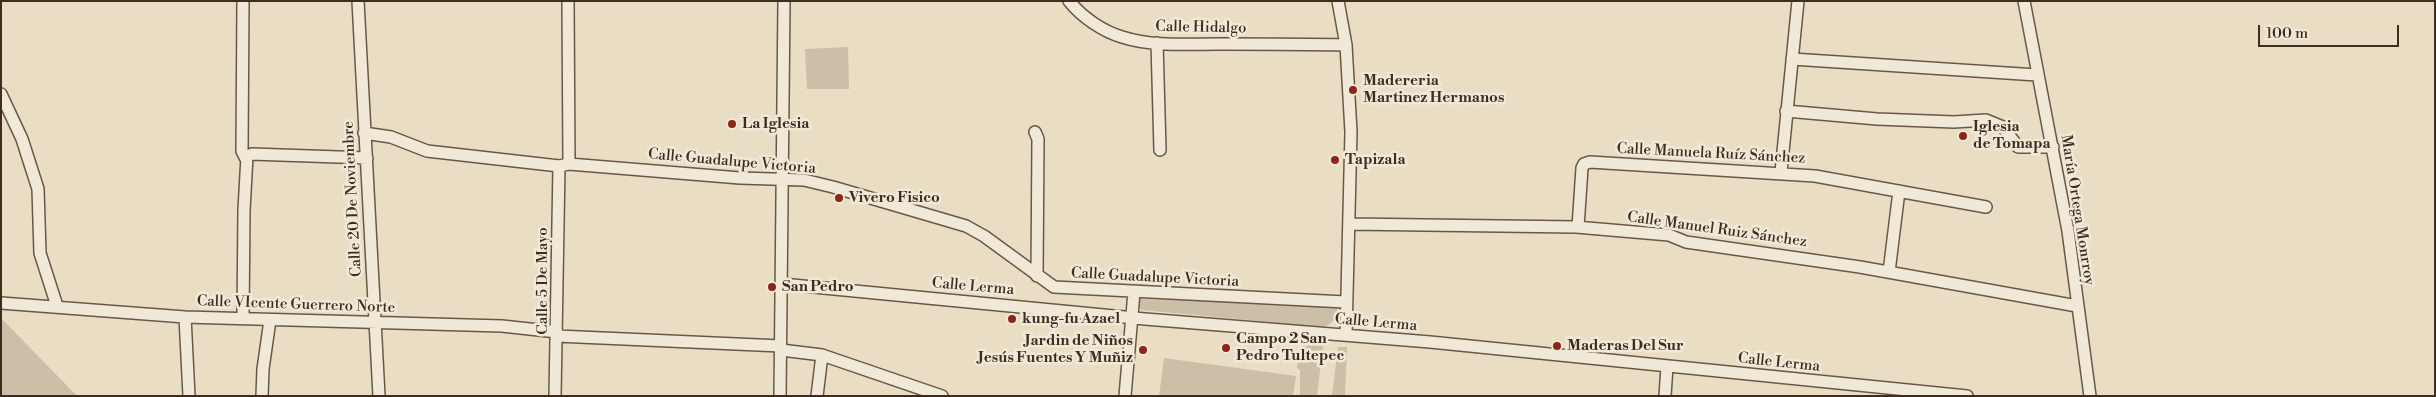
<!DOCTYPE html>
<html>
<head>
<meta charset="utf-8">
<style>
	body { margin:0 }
	#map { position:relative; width:2436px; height:397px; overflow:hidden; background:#e9ddc3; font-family:"Libre Bodoni",serif }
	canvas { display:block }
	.frame { position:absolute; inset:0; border:2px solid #3e2c1f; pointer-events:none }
	.scale { position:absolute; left:2258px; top:25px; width:141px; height:22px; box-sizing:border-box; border:2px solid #3e2c1f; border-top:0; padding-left:6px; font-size:15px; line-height:18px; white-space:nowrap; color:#3e2c1f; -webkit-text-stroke:4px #f1e9d8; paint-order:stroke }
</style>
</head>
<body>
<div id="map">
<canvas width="2436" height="397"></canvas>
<div class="frame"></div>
<div class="scale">100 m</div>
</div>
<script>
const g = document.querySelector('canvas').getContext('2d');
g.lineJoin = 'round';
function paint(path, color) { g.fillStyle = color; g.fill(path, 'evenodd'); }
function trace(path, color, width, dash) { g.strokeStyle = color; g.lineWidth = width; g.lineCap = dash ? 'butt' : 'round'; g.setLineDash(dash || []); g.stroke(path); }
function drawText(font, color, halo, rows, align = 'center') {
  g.font = font + ' "Libre Bodoni",serif'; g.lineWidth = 5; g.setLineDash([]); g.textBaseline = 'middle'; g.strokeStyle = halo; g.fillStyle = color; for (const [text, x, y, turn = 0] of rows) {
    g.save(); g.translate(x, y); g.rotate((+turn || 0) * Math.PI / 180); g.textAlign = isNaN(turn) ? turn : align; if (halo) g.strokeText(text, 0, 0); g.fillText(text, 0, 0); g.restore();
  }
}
const green = new Path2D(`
	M848,47L849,89H807L805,49Z
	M1140,299L1192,300L1337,307C1339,317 1332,324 1323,327L1141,310L1138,305Z
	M1,318L77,396H1Z
	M1313,345L1323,346L1317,396H1300V370L1297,368L1300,347Z
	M1338,347H1347L1345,396H1332Z
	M1164,358L1296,376L1293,396H1159Z`);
const minor = new Path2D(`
	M243,1L242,151L246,159
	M358,1L379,396
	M568,1L569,164
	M1069,1C1082,17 1102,31 1122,37C1153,47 1188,44 1220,44C1262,44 1304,44 1346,45
	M1338,1L1346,45L1351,132L1346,335
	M2024,1L2068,231L2090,396
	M1157,43L1160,150
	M1792,59L2037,75
	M1,94L22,139L38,189L40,253L57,306
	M1786,111L1877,119L1954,122L1986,120L2003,127L2018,147H2053
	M1035,132L1038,139L1037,276
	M364,133L391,137L427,151L559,166L569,164L740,178L804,180L833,187L966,226L984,236L1054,287L1345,302
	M1781,172L1798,1
	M1349,224L1576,227L1669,235L1686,242L1860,267L2077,306
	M1578,227L1582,168L1584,164L1590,162L1815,176L1986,207
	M1889,272L1899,191
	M782,284L1145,319L1430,342L1967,396
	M1,303L185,317L502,326L557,332
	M185,317L189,396
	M243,318L244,210L247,156L252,154L367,158
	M557,336L781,346
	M781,350L822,355L942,396
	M262,396L263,369L270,320
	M555,396L559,166
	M780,396L784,1
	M817,396L822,355
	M1125,396L1134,292
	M1665,396L1667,366`);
const markers = [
	[1353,90,5,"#8f2418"],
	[732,124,5,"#8f2418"],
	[1963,136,5,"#8f2418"],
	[1335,160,5,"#8f2418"],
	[839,198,5,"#8f2418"],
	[772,287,5,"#8f2418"],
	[1012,319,5,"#8f2418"],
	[1557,346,5,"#8f2418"],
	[1226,348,5,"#8f2418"],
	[1143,350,5,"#8f2418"]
];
const streetNames = [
	["Calle Hidalgo",1201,28,1],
	["Calle Manuela Ruíz Sánchez",1711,154,3],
	["Calle Guadalupe Victoria",732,162,5],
	["Calle 20 De Noviembre",353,199,-93],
	["María Ortega Monrroy",2077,210,81],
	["Calle Manuel Ruiz Sánchez",1717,230,8],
	["Calle Guadalupe Victoria",1155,278,3],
	["Calle 5 De Mayo",543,281,-90],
	["Calle Lerma",973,287,5],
	["Calle VIcente Guerrero Norte",296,305,2],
	["Calle Lerma",1376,323,5],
	["Calle Lerma",1779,363,6]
];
const poiNames = [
	["Madereria",1363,81],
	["Martinez Hermanos",1363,98],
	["La Iglesia",742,124],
	["Iglesia",1973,127],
	["de Tomapa",1973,144],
	["Tapizala",1345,160],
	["Vivero Fisico",849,198],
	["San Pedro",782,287],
	["kung-fu Azael",1022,319],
	["Campo 2 San",1236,339],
	["Pedro Tultepec",1236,356],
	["Jardin de Niños",1133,341,"right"],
	["Jesús Fuentes Y Muñiz",1133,358,"right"],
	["Maderas Del Sur",1567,346]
];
paint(green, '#ccbfa7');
trace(minor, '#695848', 14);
trace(minor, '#f1e9d8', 11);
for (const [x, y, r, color] of markers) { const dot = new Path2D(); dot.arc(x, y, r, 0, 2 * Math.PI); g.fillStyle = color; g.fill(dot); trace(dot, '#f1e9d8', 2); }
drawText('15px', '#3e2c1f', '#f1e9d8', streetNames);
drawText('bold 15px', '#3e2c1f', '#f1e9d8', poiNames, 'left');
</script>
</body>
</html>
